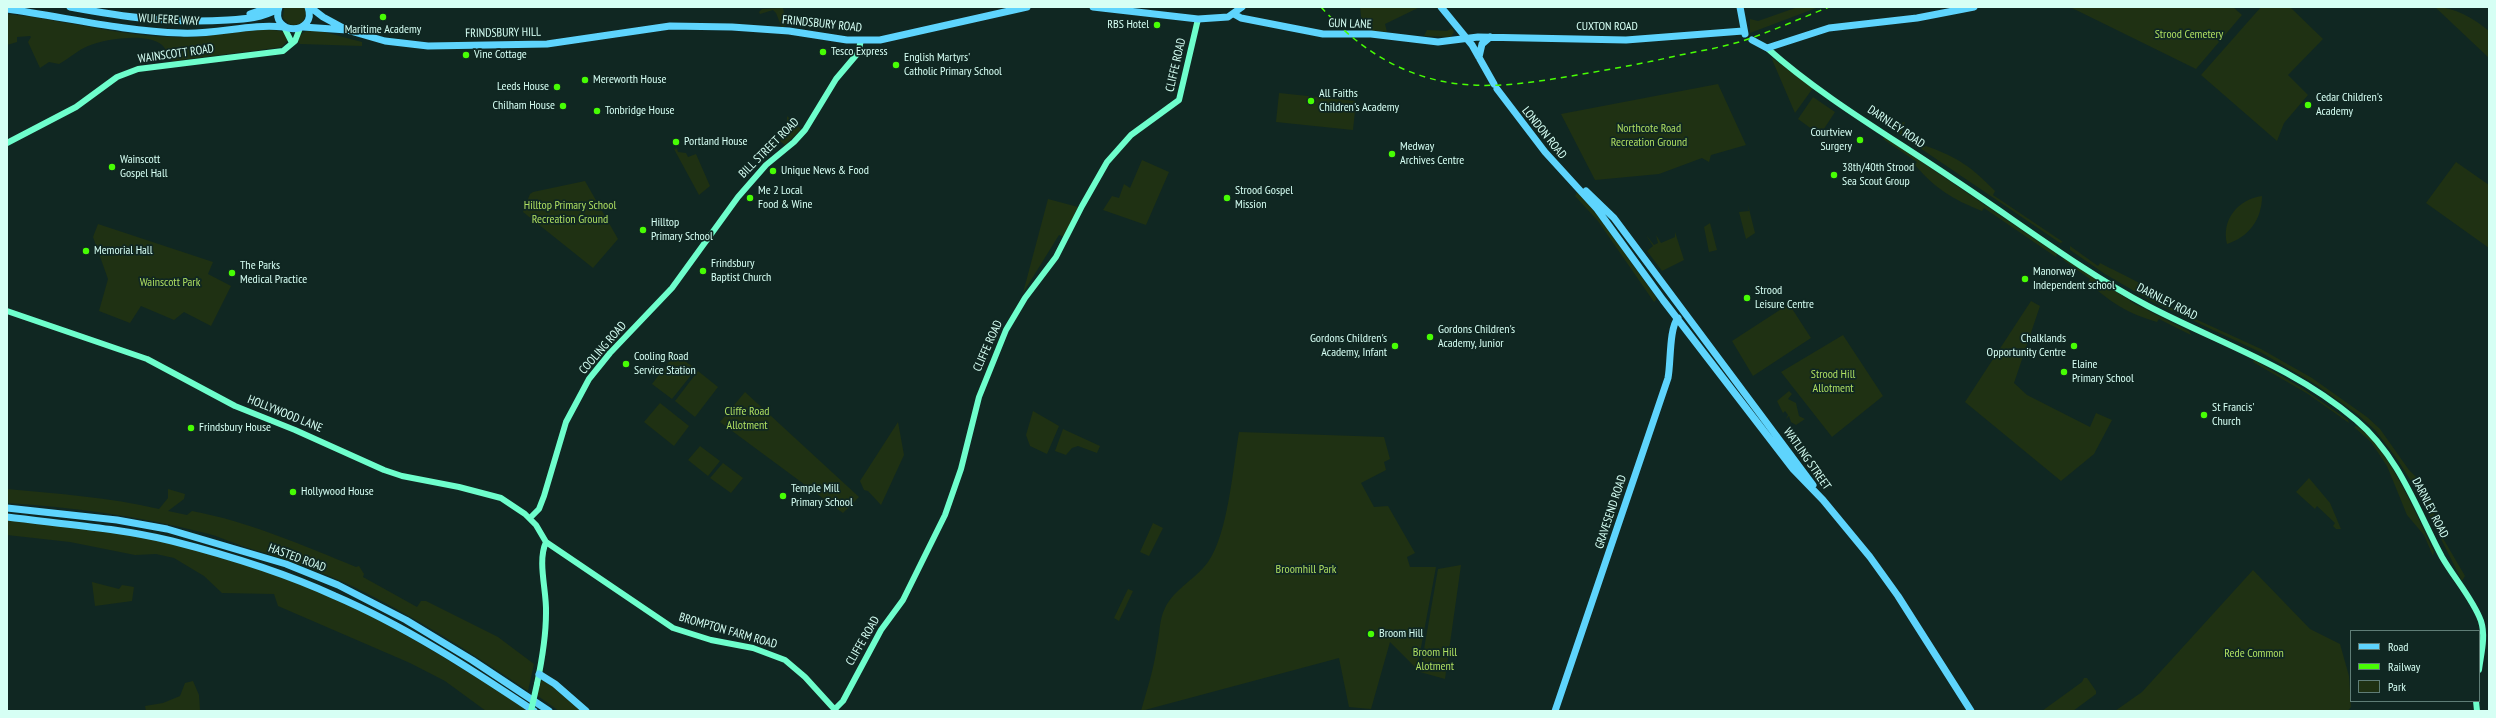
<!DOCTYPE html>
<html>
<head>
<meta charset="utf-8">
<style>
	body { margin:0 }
	#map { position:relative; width:2496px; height:718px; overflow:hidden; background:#102722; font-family:"PT Sans Narrow",sans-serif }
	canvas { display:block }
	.frame { position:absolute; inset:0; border:8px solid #d6fff4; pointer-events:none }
	.legend { position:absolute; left:2350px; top:630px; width:130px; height:72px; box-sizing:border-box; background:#102722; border:1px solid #5f7d76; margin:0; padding:5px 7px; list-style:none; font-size:12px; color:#d6fff4 }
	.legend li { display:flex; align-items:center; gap:8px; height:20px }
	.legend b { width:20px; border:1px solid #5f7d76 }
</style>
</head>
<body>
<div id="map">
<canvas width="2496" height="718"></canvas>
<div class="frame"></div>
<ul class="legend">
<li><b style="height:5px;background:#5ed4fd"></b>Road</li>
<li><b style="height:5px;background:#47fd04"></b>Railway</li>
<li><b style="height:11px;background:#1f3113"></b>Park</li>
</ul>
</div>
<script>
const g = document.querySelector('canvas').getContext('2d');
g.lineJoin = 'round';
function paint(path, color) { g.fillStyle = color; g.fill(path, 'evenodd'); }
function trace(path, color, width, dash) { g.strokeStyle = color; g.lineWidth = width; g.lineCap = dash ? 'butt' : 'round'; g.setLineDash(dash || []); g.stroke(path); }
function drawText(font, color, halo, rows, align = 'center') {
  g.font = font + ' "PT Sans Narrow",sans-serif'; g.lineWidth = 3.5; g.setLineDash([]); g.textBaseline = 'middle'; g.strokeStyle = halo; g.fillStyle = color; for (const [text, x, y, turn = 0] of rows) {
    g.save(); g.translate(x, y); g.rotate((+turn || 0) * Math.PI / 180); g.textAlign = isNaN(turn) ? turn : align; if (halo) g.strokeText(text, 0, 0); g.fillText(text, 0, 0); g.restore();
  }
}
const green = new Path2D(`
	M284,7H305C308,19 301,28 289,24L283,18Z
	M1360,7H1420L1385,24L1387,32L1372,31L1371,27L1362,25Z
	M1798,7H1819L1750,33V19L1758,21Z
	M2070,7H2233L2242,15L2196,69Z
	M2261,7H2290L2323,39L2288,75L2308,95L2284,123L2277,141L2201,75Z
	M2435,7C2455,7 2473,18 2489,31V58Z
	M783,8L786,25L782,28L776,13L773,10L760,14L759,12L762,9Z
	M7,14C69,20 132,40 195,37C216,36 269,24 286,33L288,40L282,47L275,48L173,61L169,58C167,53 166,49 162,45C148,32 104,39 88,46C78,50 68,59 59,64L49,62L40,68L28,42L31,37L30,36L17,37V42L7,45Z
	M1452,28L1454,32L1451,37L1424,36L1427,30L1447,31Z
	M313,29L362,42V46L300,44L298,41C301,32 305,31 313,29Z
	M1771,57L1813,88L1795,113Z
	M1718,84L1746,145L1711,155L1709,162L1702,158L1659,174L1595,180L1561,114Z
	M1279,93L1356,101L1353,130L1276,122Z
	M1813,97L1835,112L1820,135L1798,119Z
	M787,116L801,129L785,145L780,141L784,135L790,132L787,128Z
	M1905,122L1902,132L1904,134L1924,147L1926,146C1957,157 1972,167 1995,191L1993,195L2063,242L2060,243L1889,127L1895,124L1898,128H1901V123Z
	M1885,137L2057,254L2056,257L1984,208L1982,211C1952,199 1936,189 1915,165L1917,162L1883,139Z
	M677,148L678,152L686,153L688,157L696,154L710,186L699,195L674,149Z
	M1142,160L1169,172L1146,225L1103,210L1112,196L1119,198L1124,184L1130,188Z
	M2456,162L2489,185V248L2426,203Z
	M585,181L618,239L593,268L523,212L530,194L533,192Z
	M1577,192C1608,224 1629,261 1656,297V300L1654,302L1598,221L1575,196Z
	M2262,196C2262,219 2249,237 2227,244C2221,220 2238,199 2262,196Z
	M1048,199L1078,207L1064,237L1059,235L1023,293Z
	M1748,205L1755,233L1746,239L1739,212L1749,211Z
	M1710,223L1717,250L1709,252L1704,227Z
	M98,224L213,262L208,274L231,286L211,326L184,312L174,320L141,306L130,323L99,311L108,279L93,237Z
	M1675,232L1684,260L1662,271L1647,251L1653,246L1646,235L1654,245L1658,243L1656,235L1661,243L1675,237Z
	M2070,246L2098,266L2100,263C2127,277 2142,282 2167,302V306L2261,349L2312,378L2367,417L2380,429L2409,470L2421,482L2432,501L2437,526L2444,540L2465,576L2462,581L2416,489L2397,459L2375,430L2357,414L2315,384L2262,353L2151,301L2105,274L2070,250Z
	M2065,258L2135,304L2189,331L2191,335L2159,319L2157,322C2127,313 2111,303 2088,282L2090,279L2062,259Z
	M2031,301L2040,306L2014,383L2027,395L2090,427L2096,413L2112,420L2094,454L2061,481L1965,402Z
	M1789,304L1811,338L1753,376L1732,341Z
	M1843,335L1883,396L1832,437L1781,372Z
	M675,354L696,369L672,399L652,384Z
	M2254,360L2302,388L2348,420L2349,423L2308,394L2253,362Z
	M698,371L718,387L695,417L675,401Z
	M1789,391L1792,394L1788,399L1796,403L1799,416L1805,419L1796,425L1791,422L1789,416L1786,419L1788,415L1785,411L1783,413L1777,401Z
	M745,392L859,497L843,513L720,422Z
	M660,403L689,426L674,446L644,422Z
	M1033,411L1059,426L1047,454L1030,446L1026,435Z
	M898,422L904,455L881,505L868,491L864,490L860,481Z
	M2356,426C2385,440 2420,522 2434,551L2433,556L2424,535L2407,515L2387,466L2371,442L2354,427Z
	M1063,429L1100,446L1097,453L1078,446L1072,448L1066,455L1055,451Z
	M1239,432L1384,437L1390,459L1384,462L1386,470L1361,483L1374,507L1388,506L1415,553L1407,557L1410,567H1436L1417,669L1390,642L1371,709L1349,707L1339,658L1141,711C1147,690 1154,668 1157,646C1160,633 1159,620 1165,608C1175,588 1196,579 1208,562C1228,534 1233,467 1239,432Z
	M700,446L720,461L708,476L688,460Z
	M723,463L743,478L731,493L710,478Z
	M2309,478L2330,503L2341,529H2336L2333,526L2335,523L2317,506L2315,509L2296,492Z
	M7,489C58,494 109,497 159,509L168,498V489L185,494L184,499L168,511L187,515L192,511C250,522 302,545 356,567L359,566L364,574L363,577L417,607L421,601H426L498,637L534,664L528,691C472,653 415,617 354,587C322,572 289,560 255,550C237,545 220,536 201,532C137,516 72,507 7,503Z
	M7,519C64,526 122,531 177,545C245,562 314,585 375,618C427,646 476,677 526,708L525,711H486L445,681L410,663L278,606L274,594L222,593L204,576L174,558L156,554L135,555L70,542L7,535Z
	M1153,523L1163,528L1149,556L1140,552Z
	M1461,565L1445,679L1420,672L1438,569Z
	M2253,570L2310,629L2340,644L2349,676L2351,707L2348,711H2115L2142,692Z
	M92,582L119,589L122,585L134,587L132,601L95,606Z
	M1128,589L1133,591L1119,621L1114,618Z
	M545,678L584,711H559L538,696V684Z
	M2084,678H2087L2096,691V694L2073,711H2042L2082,682Z
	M193,681L199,695L200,711H146L145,706L163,703L180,696L185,683Z`);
const secondary = new Path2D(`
	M284,27L292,43
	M1767,48C1823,98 1891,137 1953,179C2017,221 2080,270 2148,306C2219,343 2294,367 2356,420C2399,456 2417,510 2442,557C2454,578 2473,599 2481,621C2486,637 2481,654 2479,670
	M7,143L76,107L117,77L138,69L283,51L295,41L300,28
	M7,311L147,359L235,406L295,430L384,470L402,476L459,487L501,498L525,514L536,525L546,542L673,628L711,640L753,648L785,660L805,677L836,711
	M530,518L539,509L544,496L566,422L589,379L610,353L672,288L738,197L766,165L794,142L805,130L836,79L858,53L861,40
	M537,684C542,660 546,637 546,613C547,591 537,562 546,542
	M2476,701L2477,711
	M835,709L843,701L881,630L903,600L945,515L961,469L979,397L1006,330L1025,298L1056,257L1082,206L1107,162L1131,135L1179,100L1198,19`);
const primary = new Path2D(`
	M70,7C124,17 172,24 228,20C246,19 262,18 278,9
	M279,7C269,36 318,36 308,7
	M310,7L323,17L347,30L385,41L428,46L547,44L670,26L732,27L789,31L847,40H880L1027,7
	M1093,7L1198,19L1228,17L1242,7
	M1441,7L1472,45L1494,84
	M1740,7L1745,34
	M7,9C65,17 122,31 181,33C216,35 250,23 284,27
	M250,14L270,7
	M1234,14L1241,18L1323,34H1371L1438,42L1478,37L1626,40L1743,31
	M303,27L347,30
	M1752,40L1767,48L1829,28L1917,18L1974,7
	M1479,57L1482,44L1490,37
	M1497,89L1545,152L1597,209L1663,300L1793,469L1823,500L1870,557L1898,596L1971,711
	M1586,191L1614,218L1813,485
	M7,508L117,520L167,529L286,564L338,585L406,620L472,660L549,711
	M7,517C62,524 118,528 172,541C227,555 283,572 335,596C405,626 471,669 534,711
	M539,674L555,684L586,711
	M1555,711L1668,378C1671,363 1669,328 1678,318`);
const rail = new Path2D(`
	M1321,7C1348,37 1380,62 1419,75C1471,93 1524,84 1577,75C1612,69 1646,63 1680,55C1705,50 1730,46 1754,37C1779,28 1804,17 1829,7`);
const secondaryBridge = new Path2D(`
	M531,711L537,684`);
const markers = [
	[383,17,4,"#47fd04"],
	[1157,25,4,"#47fd04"],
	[823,52,4,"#47fd04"],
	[466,55,4,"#47fd04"],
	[896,65,4,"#47fd04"],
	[585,80,4,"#47fd04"],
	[557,87,4,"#47fd04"],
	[1311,101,4,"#47fd04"],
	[2308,105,4,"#47fd04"],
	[563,106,4,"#47fd04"],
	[597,111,4,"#47fd04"],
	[1860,140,4,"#47fd04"],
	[676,142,4,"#47fd04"],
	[1392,154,4,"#47fd04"],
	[112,167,4,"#47fd04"],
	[773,171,4,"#47fd04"],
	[1834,175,4,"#47fd04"],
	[750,198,4,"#47fd04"],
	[1227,198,4,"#47fd04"],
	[643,230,4,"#47fd04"],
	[86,251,4,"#47fd04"],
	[703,271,4,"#47fd04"],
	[232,273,4,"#47fd04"],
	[2025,279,4,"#47fd04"],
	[1747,298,4,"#47fd04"],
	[1430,337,4,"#47fd04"],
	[1395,346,4,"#47fd04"],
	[2074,346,4,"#47fd04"],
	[626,364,4,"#47fd04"],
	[2064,372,4,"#47fd04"],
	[2204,415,4,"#47fd04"],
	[191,428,4,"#47fd04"],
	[293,492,4,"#47fd04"],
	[783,496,4,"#47fd04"],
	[1371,634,4,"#47fd04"]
];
const streetNames = [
	["WULFERE WAY",169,20,3],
	["FRINDSBURY ROAD",822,24,6],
	["GUN LANE",1350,24,2],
	["CUXTON ROAD",1607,27],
	["FRINDSBURY HILL",503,33,-1],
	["WAINSCOTT ROAD",176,54,-8],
	["CLIFFE ROAD",1176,65,-77],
	["DARNLEY ROAD",1896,127,34],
	["LONDON ROAD",1544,133,51],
	["BILL STREET ROAD",769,148,-45],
	["DARNLEY ROAD",2167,302,27],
	["CLIFFE ROAD",988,346,-66],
	["COOLING ROAD",603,348,-49],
	["HOLLYWOOD LANE",285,414,22],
	["WATLING STREET",1807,459,55],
	["DARNLEY ROAD",2430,508,63],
	["GRAVESEND ROAD",1611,512,-72],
	["HASTED ROAD",297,558,20],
	["BROMPTON FARM ROAD",728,631,16],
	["CLIFFE ROAD",863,641,-60]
];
const poiNames = [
	["RBS Hotel",1149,25,"right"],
	["Maritime Academy",383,30,"center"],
	["Tesco Express",831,52],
	["Vine Cottage",474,55],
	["English Martyrs'",904,58],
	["Catholic Primary School",904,72],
	["Mereworth House",593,80],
	["Leeds House",549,87,"right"],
	["All Faiths",1319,94],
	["Children's Academy",1319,108],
	["Cedar Children's",2316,98],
	["Academy",2316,112],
	["Chilham House",555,106,"right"],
	["Tonbridge House",605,111],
	["Courtview",1852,133,"right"],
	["Surgery",1852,147,"right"],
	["Portland House",684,142],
	["Medway",1400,147],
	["Archives Centre",1400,161],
	["Wainscott",120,160],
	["Gospel Hall",120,174],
	["38th/40th Strood",1842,168],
	["Sea Scout Group",1842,182],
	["Unique News & Food",781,171],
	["Me 2 Local",758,191],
	["Food & Wine",758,205],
	["Strood Gospel",1235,191],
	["Mission",1235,205],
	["Hilltop",651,223],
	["Primary School",651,237],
	["Memorial Hall",94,251],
	["Frindsbury",711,264],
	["Baptist Church",711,278],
	["The Parks",240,266],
	["Medical Practice",240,280],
	["Manorway",2033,272],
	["Independent school",2033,286],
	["Strood",1755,291],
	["Leisure Centre",1755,305],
	["Gordons Children's",1438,330],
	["Academy, Junior",1438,344],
	["Gordons Children's",1387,339,"right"],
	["Academy, Infant",1387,353,"right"],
	["Chalklands",2066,339,"right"],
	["Opportunity Centre",2066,353,"right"],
	["Cooling Road",634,357],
	["Service Station",634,371],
	["Elaine",2072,365],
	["Primary School",2072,379],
	["St Francis'",2212,408],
	["Church",2212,422],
	["Frindsbury House",199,428],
	["Temple Mill",791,489],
	["Primary School",791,503],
	["Hollywood House",301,492],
	["Broom Hill",1379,634]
];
const parkNames = [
	["Strood Cemetery",2189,35],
	["Northcote Road",1649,129],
	["Recreation Ground",1649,143],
	["Hilltop Primary School",570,206],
	["Recreation Ground",570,220],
	["Wainscott Park",170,283],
	["Strood Hill",1833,375],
	["Allotment",1833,389],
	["Cliffe Road",747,412],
	["Allotment",747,426],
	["Broomhill Park",1306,570],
	["Broom Hill",1435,653],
	["Alotment",1435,667],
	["Rede Common",2254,654]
];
paint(green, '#1f3113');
trace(secondary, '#6efecc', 6);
trace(primary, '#5ed4fd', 7);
trace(rail, '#47fd04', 1.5, [6, 5]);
trace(secondaryBridge, '#6efecc', 6);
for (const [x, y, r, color] of markers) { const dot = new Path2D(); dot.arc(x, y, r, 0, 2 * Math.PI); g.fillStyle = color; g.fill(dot); trace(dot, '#102722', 1.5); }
drawText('12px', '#d6fff4', '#102722', streetNames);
drawText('12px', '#d6fff4', '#102722', poiNames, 'left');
drawText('12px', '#afdf61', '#102722', parkNames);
</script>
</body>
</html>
